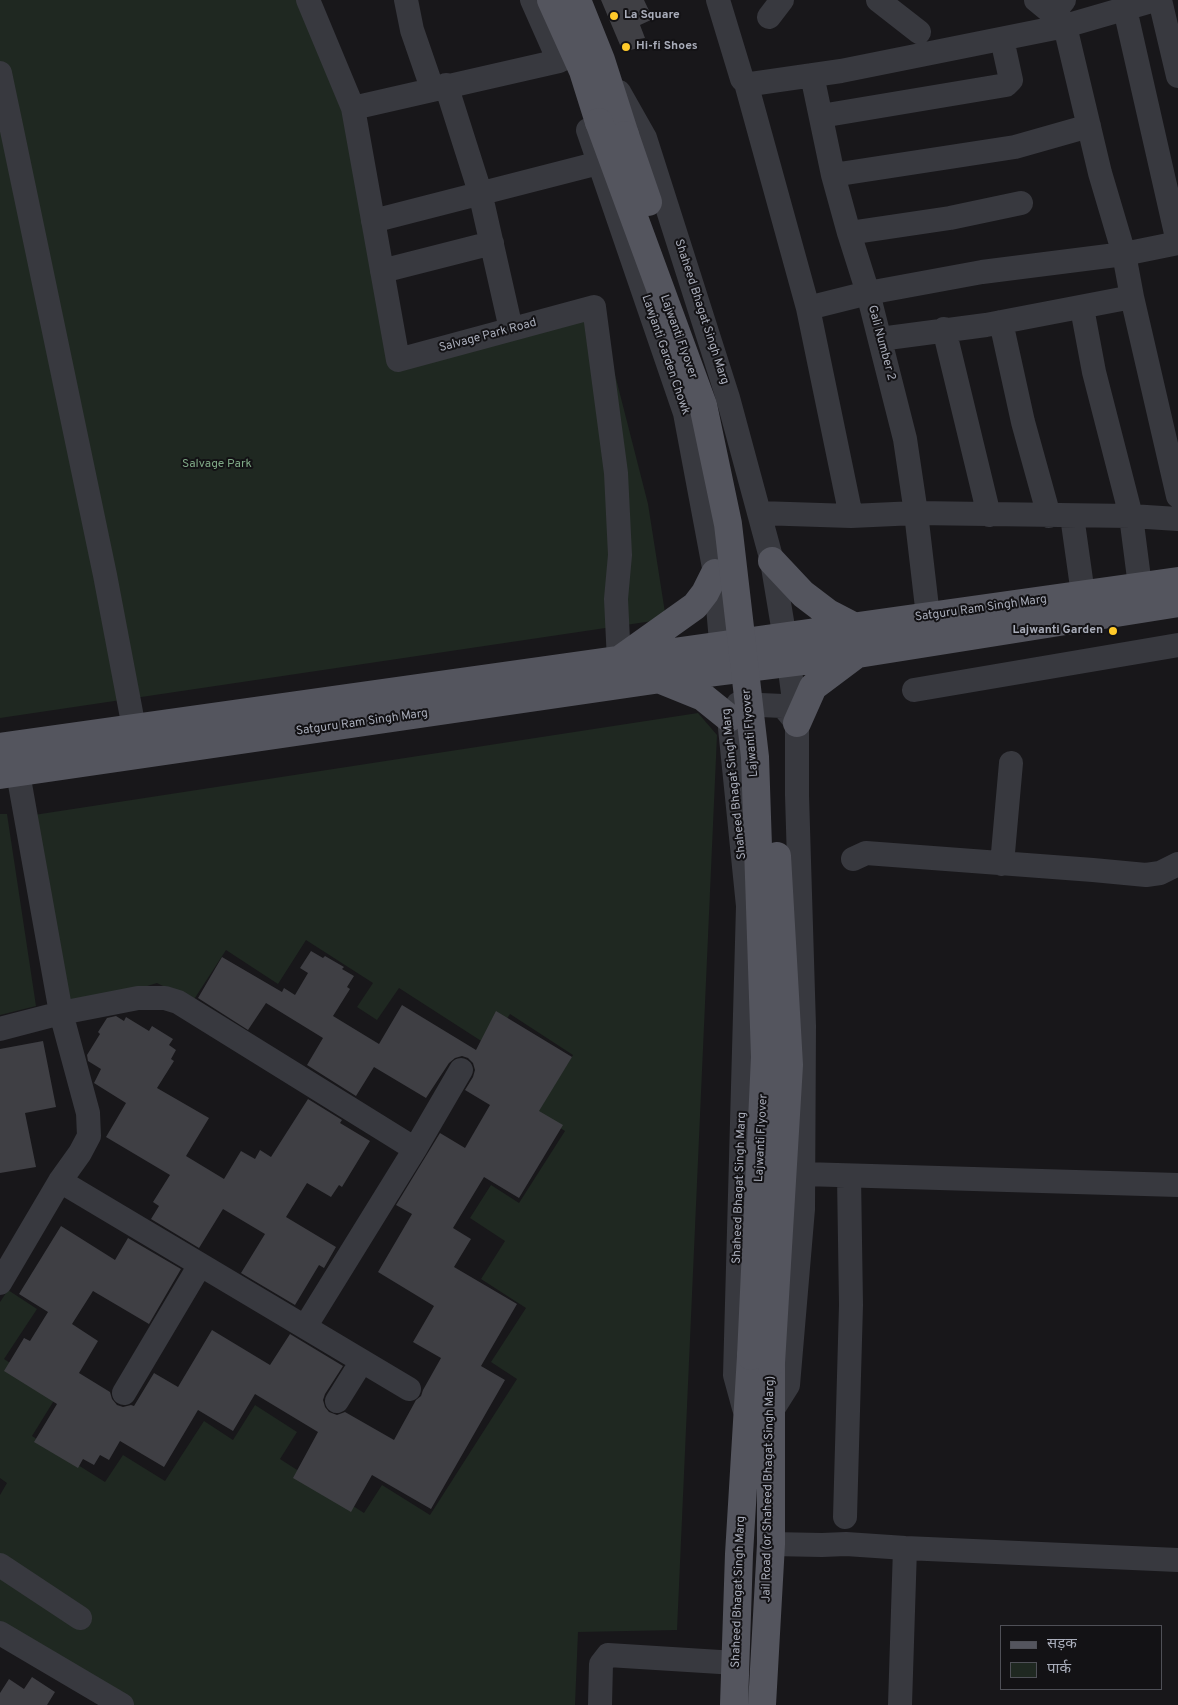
<!DOCTYPE html>
<html>
<head>
<meta charset="utf-8">
<style>
	body { margin:0 }
	#map { position:relative; width:1178px; height:1705px; overflow:hidden; background:#18171a; font-family:Overpass,"Noto Sans Devanagari",sans-serif }
	canvas { display:block }
	.legend { position:absolute; left:1000px; top:1625px; width:162px; height:65px; box-sizing:border-box; background:#131215; border:1px solid #4f5057; margin:0; padding:6px 9px; list-style:none; font-size:15px; color:#a9adba }
	.legend li { display:flex; align-items:center; gap:10px; height:25px }
	.legend b { width:25px; border:1px solid #4f5057 }
</style>
</head>
<body>
<div id="map">
<canvas width="1178" height="1705"></canvas>
<ul class="legend">
<li><b style="height:6px;background:#54555e"></b>सड़क</li>
<li><b style="height:14px;background:#1f2821"></b>पार्क</li>
</ul>
</div>
<script>
const g = document.querySelector('canvas').getContext('2d');
g.lineJoin = 'round';
function paint(path, color) { g.fillStyle = color; g.fill(path, 'evenodd'); }
function trace(path, color, width, dash) { g.strokeStyle = color; g.lineWidth = width; g.lineCap = dash ? 'butt' : 'round'; g.setLineDash(dash || []); g.stroke(path); }
function drawText(font, color, halo, rows, align = 'center') {
  g.font = font + ' Overpass,sans-serif'; g.lineWidth = 4; g.setLineDash([]); g.textBaseline = 'middle'; g.strokeStyle = halo; g.fillStyle = color; for (const [text, x, y, turn = 0] of rows) {
    g.save(); g.translate(x, y); g.rotate((+turn || 0) * Math.PI / 180); g.textAlign = isNaN(turn) ? turn : align; if (halo) g.strokeText(text, 0, 0); g.fillText(text, 0, 0); g.restore();
  }
}
const green = new Path2D(`
	M0,0H300L349,109L406,358L599,312L648,504L666,619L0,718Z
	M698,713L717,735L677,1630L578,1632L575,1705H116L0,1634V1495L7,1483L0,1478V1302L8,1290L37,1309L4,1359L58,1394L32,1436L105,1482L123,1455L165,1481L204,1421L233,1440L255,1405L297,1432L280,1459L364,1513L382,1485L430,1515L517,1379L491,1362L526,1308L481,1279L505,1241L470,1218L491,1185L519,1203L565,1131L536,1113L573,1055L510,1014L489,1046L399,988L377,1020L357,1007L373,983L306,940L278,984L226,950L193,1001L157,983L66,1011L34,815Z
	M0,814H7L36,1006L0,1015Z`);
const building = new Path2D(`
	M601,0H644L653,19L640,25L645,38L639,39L642,47L623,52Z
	M311,951L323,958L325,956L344,967L342,969L354,976L347,987L350,989L333,1016L379,1044L402,1005L476,1050L496,1011L572,1057L539,1111L563,1125L519,1198L484,1177L453,1228L471,1239L454,1267L517,1304L481,1366L505,1380L431,1509L372,1475L351,1512L293,1478L318,1432L255,1394L233,1431L198,1410L164,1467L120,1441L109,1460L100,1455L94,1465L83,1459L78,1468L34,1442L57,1404L4,1371L24,1338L30,1341L48,1312L19,1294L61,1226L115,1260L128,1238L181,1269L149,1324L93,1291L72,1324L98,1341L79,1373L110,1392L112,1399L117,1405L123,1407L131,1405L134,1406L154,1373L178,1387L212,1330L270,1365L290,1334L343,1366L325,1394L323,1400L325,1407L329,1412L337,1415L345,1412L394,1440L416,1400L421,1396L423,1390L441,1358L413,1342L434,1306L378,1272L412,1214L396,1205L440,1133L465,1148L490,1105L465,1090L473,1077L475,1070L473,1063L468,1058L462,1056L455,1058L449,1063L426,1098L374,1067L356,1096L307,1065L323,1038L266,1003L248,1030L198,998L222,957L282,992L284,988L295,995L308,973L300,968Z
	M116,1016L124,1021L126,1017L149,1031L152,1026L173,1039L169,1045L176,1050L171,1059L174,1061L157,1088L209,1118L186,1156L224,1179L241,1151L255,1159L260,1150L271,1157L308,1099L342,1120L340,1123L370,1141L342,1187L339,1185L331,1197L307,1183L286,1217L336,1247L324,1268L319,1265L295,1305L241,1273L265,1234L223,1209L199,1248L151,1219L159,1206L153,1202L170,1175L106,1137L126,1103L94,1083L101,1069L88,1061L87,1055L100,1034L98,1032L107,1018Z
	M43,1041L56,1107L25,1113L36,1167L0,1173V1049Z
	M32,1677L55,1692L47,1705H0V1693L9,1679L24,1689Z`);
const minor = new Path2D(`
	M308,0L353,108L398,360L594,307L616,473L620,555L616,599L619,661
	M406,0L412,30L432,88
	M532,0L559,61
	M718,0L742,79L746,83L751,84L841,71L1065,26
	M878,0L919,32
	M1036,0L1053,14L1064,0
	M1155,0L1065,26L1100,173L1124,254L1132,297L1178,496
	M1160,0L1178,76
	M1125,9L1178,242
	M769,17L782,0
	M0,73L105,575L134,728
	M812,75L833,175L849,233L868,293L905,439L916,513L928,616
	M746,83L808,308L851,516
	M446,85L480,192L511,329
	M619,92L645,138L728,398L772,561L789,663L797,723V795L804,1026L803,1209L788,1385L771,1412
	M353,108L559,61L574,54
	M821,116L1006,85L1011,80L1002,39
	M588,130L685,413L715,573L723,664
	M833,175L1015,147L1089,126
	M373,221L599,163
	M849,233L950,218L1021,203
	M382,271L492,243
	M808,308L868,293L982,272L1124,254L1178,243
	M1082,308L1094,372L1131,516L1140,586
	M1001,322L1023,422L1049,516
	M944,329L989,515
	M880,339L986,325L1132,297
	M759,513L851,516L916,513L1131,516L1178,519
	M1072,516L1083,594
	M914,690L1178,645
	M853,859L866,853L1093,870L1146,875L1160,873L1178,864
	M1002,864L1011,763
	M0,1029L61,1013L138,998H165L178,1002L415,1149
	M803,1174L1178,1185
	M60,1181L409,1389
	M0,1283L60,1181L80,1153L89,1136L88,1113L61,1013L18,773
	M305,1327L415,1149L461,1070
	M124,1393L200,1265
	M337,1401L362,1361
	M744,1408L735,1375L748,906L729,718L738,704L783,706L797,723
	M845,1517L851,1305L849,1176
	M771,1544L822,1545L846,1544L905,1548L1178,1560
	M0,1565L80,1618
	M0,1633L122,1705
	M600,1705L601,1664L608,1655L736,1663
	M900,1705L905,1548`);
const major = new Path2D(`
	M551,0L583,71L599,122
	M577,0L601,60L625,135
	M772,561L803,594L828,613L855,627
	M622,658L695,606L705,593L715,573
	M661,680L703,697L729,718
	M797,723L813,687L857,654
	M0,747L1178,581
	M0,775L661,679L858,654L1178,603
	M734,1705L739,1554L751,1356
	M762,1705L771,1544V1363`);
const majorBridge = new Path2D(`
	M599,122L703,405L728,524L755,757L765,1057L751,1356
	M625,135L648,202
	M771,1363L789,1065L777,856`);
const markers = [
	[614,16,5,"#ffca2a"],
	[626,47,5,"#ffca2a"],
	[1113,631,5,"#ffca2a"]
];
const poiNames = [
	["La Square",624,16],
	["Hi-fi Shoes",636,47],
	["Lajwanti Garden",1103,631,"right"]
];
const streetNames = [
	["Shaheed Bhagat Singh Marg",701,312,72],
	["Salvage Park Road",488,336,-15],
	["Lajwanti Flyover",678,337,70],
	["Gali Number 2",881,343,75],
	["Lawjanti Garden Chowk",665,355,71],
	["Satguru Ram Singh Marg",981,609,-8],
	["Satguru Ram Singh Marg",362,723,-8],
	["Lajwanti Flyover",751,733,-95],
	["Shaheed Bhagat Singh Marg",735,784,-96],
	["Lajwanti Flyover",762,1138,-87],
	["Shaheed Bhagat Singh Marg",740,1188,-88],
	["Jail Road (or Shaheed Bhagat Singh Marg)",769,1489,-89],
	["Shaheed Bhagat Singh Marg",739,1592,-88]
];
const parkNames = [
	["Salvage Park",217,465]
];
paint(green, '#1f2821');
paint(building, '#3f3f44');
trace(minor, '#38393f', 24);
trace(major, '#54555e', 28);
trace(majorBridge, '#54555e', 28);
for (const [x, y, r, color] of markers) { const dot = new Path2D(); dot.arc(x, y, r, 0, 2 * Math.PI); g.fillStyle = color; g.fill(dot); trace(dot, '#131215', 2); }
drawText('bold 12px', '#a9adba', '#131215', poiNames, 'left');
drawText('12px', '#a9adba', '#131215', streetNames);
drawText('12px', '#7ea785', '#131215', parkNames);
</script>
</body>
</html>
